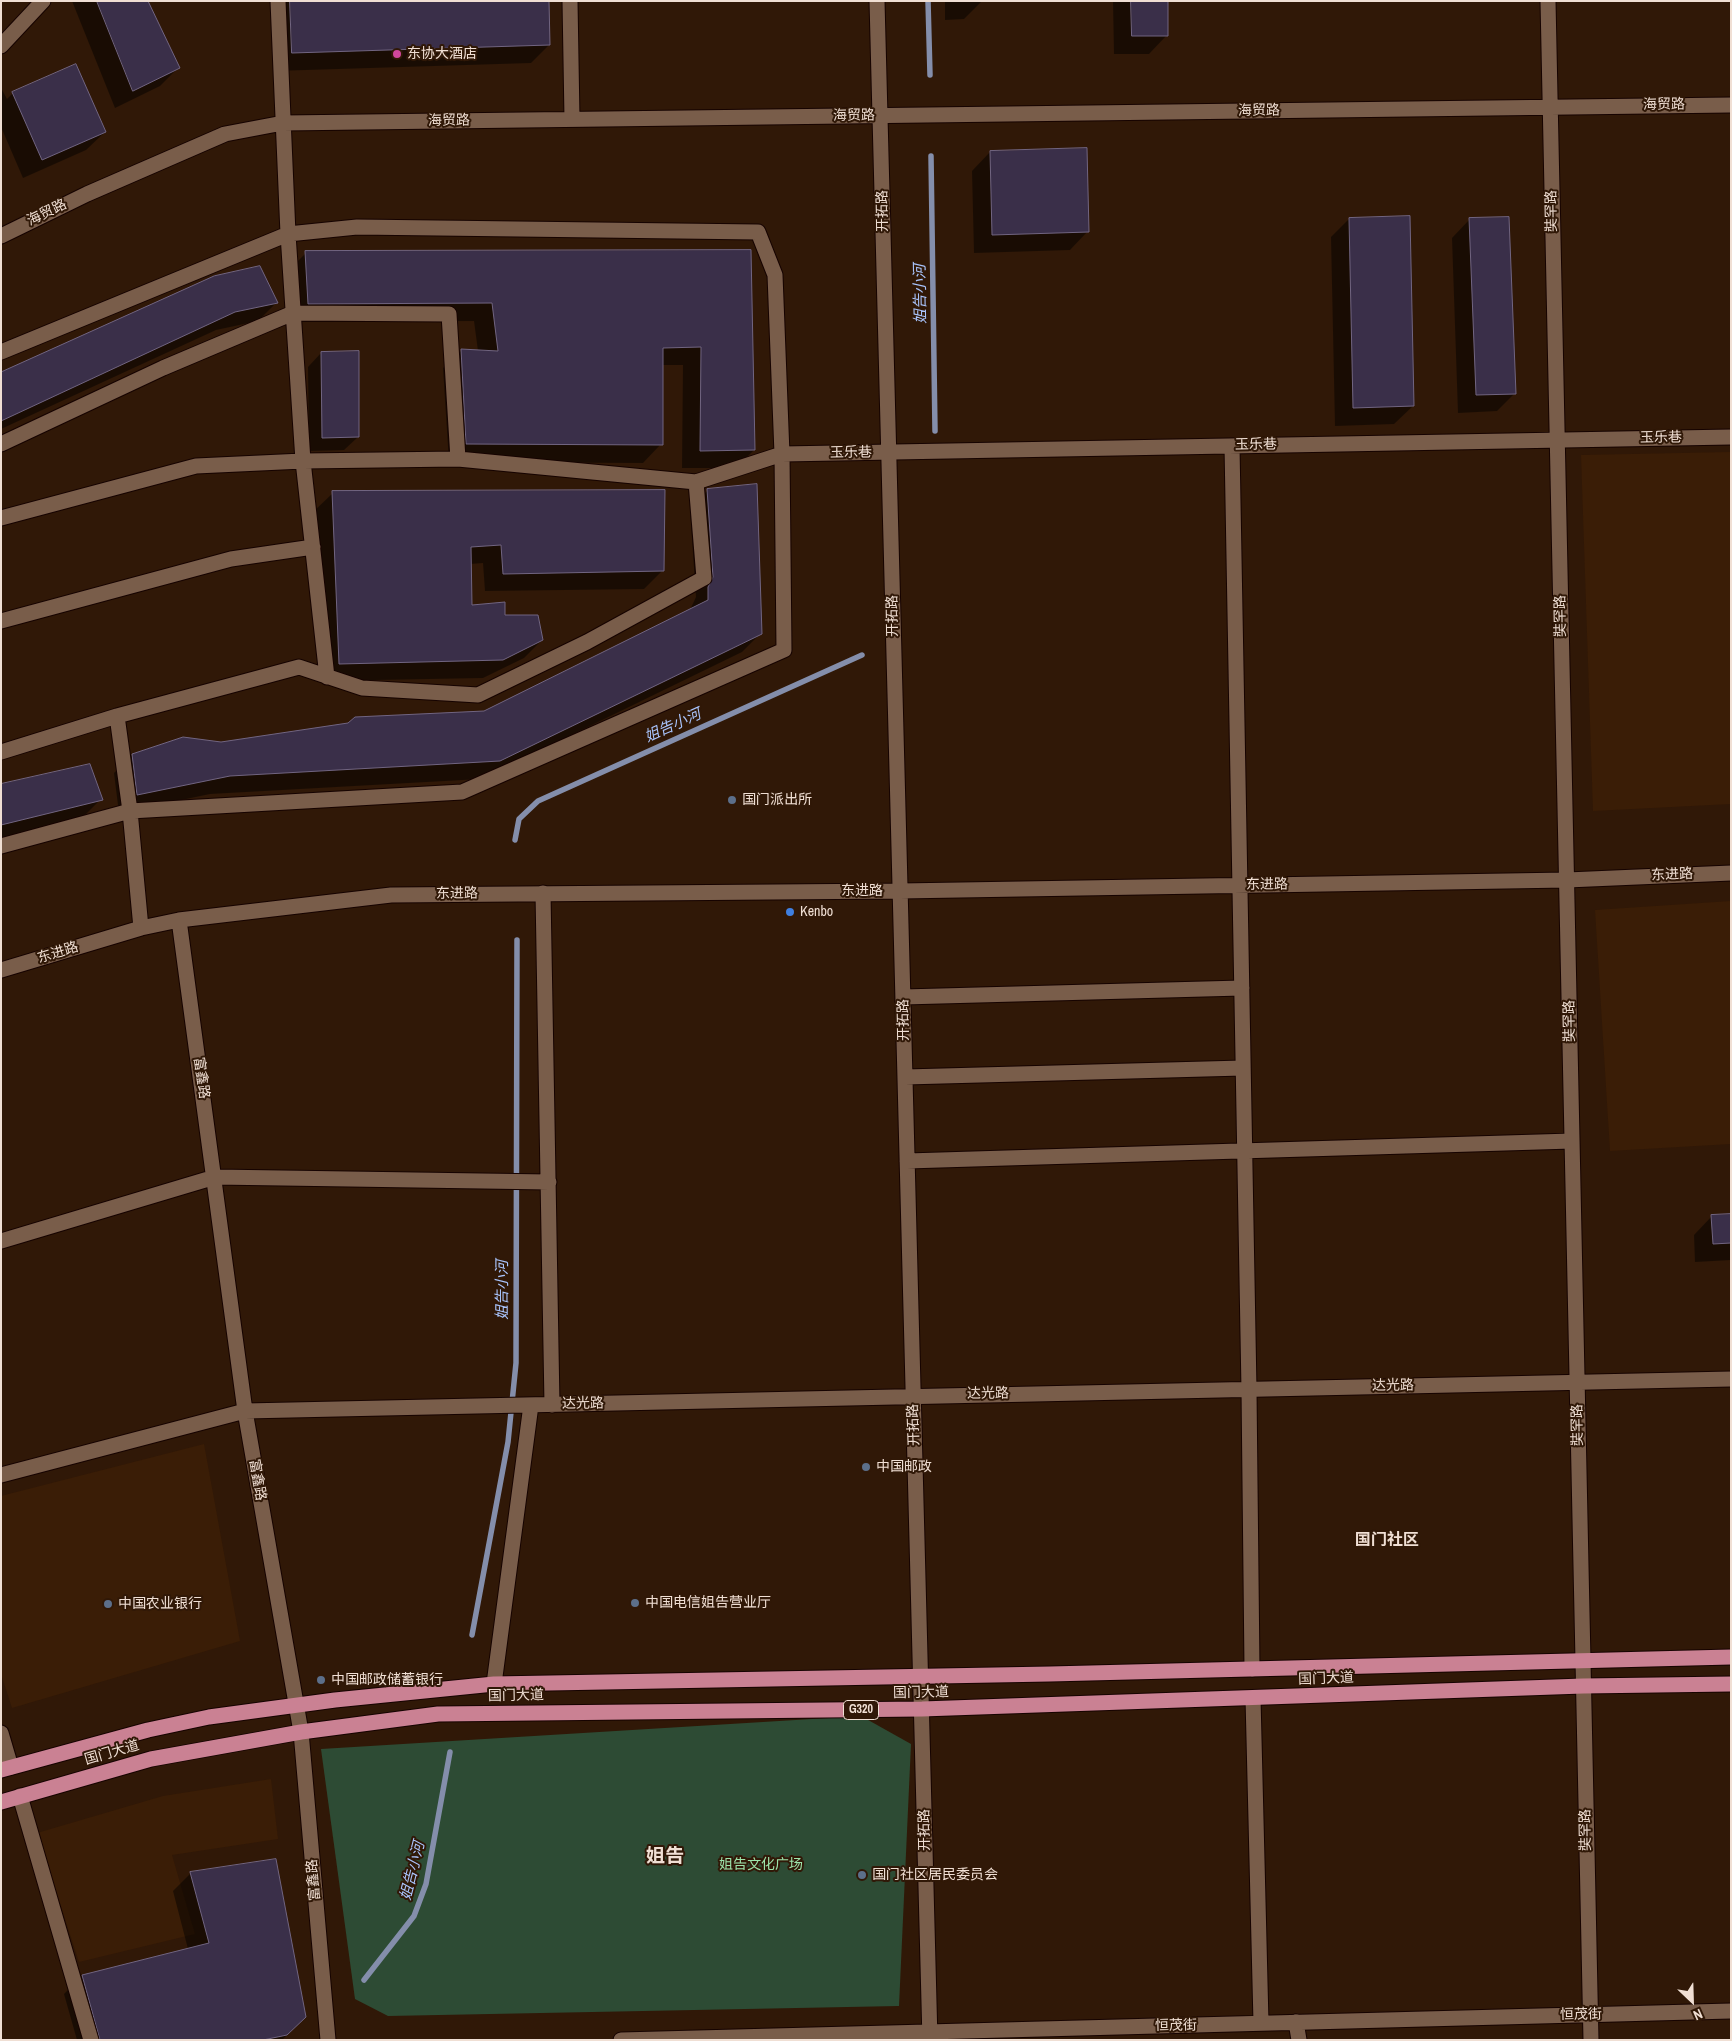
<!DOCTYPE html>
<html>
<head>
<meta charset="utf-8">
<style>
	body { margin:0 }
	#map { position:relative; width:1732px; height:2041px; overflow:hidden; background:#301807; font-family:"Archivo Narrow",sans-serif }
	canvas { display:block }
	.frame { position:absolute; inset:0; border:2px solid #f0dfd4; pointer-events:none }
	.north { position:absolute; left:1667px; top:1976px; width:50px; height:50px; -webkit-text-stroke:4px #301807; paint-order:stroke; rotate:156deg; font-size:14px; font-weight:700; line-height:20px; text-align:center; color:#f0dfd4 }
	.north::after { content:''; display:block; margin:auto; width:18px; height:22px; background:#f0dfd4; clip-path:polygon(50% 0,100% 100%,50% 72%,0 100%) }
</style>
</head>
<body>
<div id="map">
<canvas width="1732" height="2041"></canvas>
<div class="frame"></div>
<div class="north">N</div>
</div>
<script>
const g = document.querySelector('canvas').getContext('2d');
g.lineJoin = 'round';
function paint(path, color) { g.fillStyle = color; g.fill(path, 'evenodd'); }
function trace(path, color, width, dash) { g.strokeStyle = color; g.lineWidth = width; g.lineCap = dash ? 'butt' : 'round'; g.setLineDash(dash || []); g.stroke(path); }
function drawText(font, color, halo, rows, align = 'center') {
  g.font = font + ' "Archivo Narrow","Noto Sans SC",sans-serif'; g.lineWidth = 4; g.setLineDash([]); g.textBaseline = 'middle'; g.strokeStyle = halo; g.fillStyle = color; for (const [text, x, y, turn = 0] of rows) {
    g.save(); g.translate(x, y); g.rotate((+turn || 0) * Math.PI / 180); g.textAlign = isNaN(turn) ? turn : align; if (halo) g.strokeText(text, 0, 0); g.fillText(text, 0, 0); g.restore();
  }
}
const built = new Path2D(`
	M1731,452V804L1593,811L1581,455Z
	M1731,901V1144L1610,1151L1595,910Z
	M204,1444L240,1641L12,1708L1,1674V1496Z
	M271,1779L278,1839L172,1855L195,1934L79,1962L37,1833L163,1796Z`);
const green = new Path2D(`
	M861,1716L911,1744L899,2006L388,2016L355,1999L321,1749Z`);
const shadow = new Path2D(`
	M72,1H146L178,68L160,86L115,108Z
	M272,1H548L549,45L531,63L274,71Z
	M945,1H982L964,19L945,20Z
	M1113,1H1167V35L1149,54H1114Z
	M1,88L7,99L13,93L105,132L86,150L23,178L1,127Z
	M990,152L1088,231L1070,250L974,253L972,171Z
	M1349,219L1413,406L1394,424L1335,426L1331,237Z
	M1470,219L1515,393L1497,411L1458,413L1452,238Z
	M750,251L754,450L736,468H682L683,365H662L661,444L643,463L449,462L443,368L462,350L478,351L474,321L290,322L288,271L306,253Z
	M215,277L276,303L258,321L216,330L1,429V373Z
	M321,353L358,437L344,450L309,451L308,367Z
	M708,490L760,634L742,652L481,779L210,794L119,813L114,773L132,755L484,712L690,610L696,597L690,509Z
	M333,493L663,570L644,589L485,591L483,563L470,564L471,606L504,616L542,640L524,658L483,678L322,681L314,511Z
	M1,785L101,799L83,817L1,838Z
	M1731,1215V1260L1695,1262L1694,1235L1712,1216Z
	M191,1873L305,2017L282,2040H77L64,1994L82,1976L188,1949L173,1891Z`);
const stream = new Path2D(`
	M928,1L930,75
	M931,156L935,431
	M515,840L519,819L538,801L862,655
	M472,1635L508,1442L516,1363L517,940
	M364,1980L414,1916L426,1884L450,1752`);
const building = new Path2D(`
	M97,1H148L180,68L133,91Z
	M290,1H549L550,45L292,53Z
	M1131,1H1168V36H1132Z
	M76,64L106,132L42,160L12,92Z
	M1087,148L1089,232L992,235L990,151Z
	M1410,216L1414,406L1353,408L1349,218Z
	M1509,217L1516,394L1476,395L1469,218Z
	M751,250L755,450L700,451L701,347L663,348V445L466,444L461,349L498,351L492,303L308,304L305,251Z
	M260,266L278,303L235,312L1,421V372L214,276Z
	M359,351V437L322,438L321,352Z
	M757,484L762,634L500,761L230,776L137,795L132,754L183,737L221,742L348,723L355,717L484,711L708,600V587L713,577L707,489Z
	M665,490L664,571L503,574L501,545L471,547L472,605L505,602V615H538L543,640L503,660L339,664L332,491Z
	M90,764L103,800L1,825V784Z
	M1731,1214V1243L1713,1244L1711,1215Z
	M276,1859L306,2017L287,2035L263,2040H100L82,1975L209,1943L190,1872Z`);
const minor = new Path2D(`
	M278,1L288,234L303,461L327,677
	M570,1L572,119
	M877,1L930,2040
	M1548,1L1591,2040
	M1,46L43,1
	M1,236L87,194L225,134L283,123L1731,105
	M1,352L288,234L357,227L758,232L775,275L782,454L784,650L462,792L130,811L1,846
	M1,444L163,368L293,313L449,314L458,459
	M1232,446L1249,1390L1252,1669
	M1,518L196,466L303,461L458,459L696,482L782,454L1731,437
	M1,621L231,559L313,547
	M117,716L130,811L141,928
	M1,752L117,716L299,667L362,688L478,695L587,642L704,578L696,482
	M543,893L552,1405
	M179,920L245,1411L301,1732L328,2040
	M1,970L141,928L179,920L391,895L900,891L1567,880L1731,873
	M903,997L1242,988
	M905,1077L1243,1068
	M907,1161L1572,1141
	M1,1241L215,1177L549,1182
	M1,1475L245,1411L1731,1379
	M494,1684L531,1405
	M1253,1698L1261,2023
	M1,1733L11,1767
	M20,1796L91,2040
	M1296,2022L1299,2040
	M621,2040L1731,2011`);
const highway = new Path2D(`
	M1,1770L148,1730L209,1717L335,1700L494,1684L1050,1674L1731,1657
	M1,1802L151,1759L301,1732L438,1714L922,1709L1583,1686L1731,1684`);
const markers = [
	[397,54,5,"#d1479c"],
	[732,800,5,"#5c6f8a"],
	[790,912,5,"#3f7fe0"],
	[866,1467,5,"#5c6f8a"],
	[635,1603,5,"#5c6f8a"],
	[108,1604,5,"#5c6f8a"],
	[321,1680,5,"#5c6f8a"],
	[862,1875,5,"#5c6f8a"]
];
const shields = [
	[861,1710,35]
];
const shieldNames = [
	["G320",861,1710]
];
const poiNames = [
	["东协大酒店",407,54],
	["国门派出所",742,800],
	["Kenbo",800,912],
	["中国邮政",876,1467],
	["中国电信姐告营业厅",645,1603],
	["中国农业银行",118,1604],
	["中国邮政储蓄银行",331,1680],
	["国门社区居民委员会",872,1875]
];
const streetNames = [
	["海贸路",1664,105,-1],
	["海贸路",1259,111,-1],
	["海贸路",854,116,-1],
	["海贸路",449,121,-1],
	["开拓路",883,211,-91],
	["奘罕路",1552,211,-91],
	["海贸路",47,213,-26],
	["玉乐巷",1661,438,-1],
	["玉乐巷",1256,445,-1],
	["玉乐巷",851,453,-1],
	["开拓路",893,616,-91],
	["奘罕路",1561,616,-91],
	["东进路",1672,875,-3],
	["东进路",1267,885,-1],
	["东进路",862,891],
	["东进路",457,894,-1],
	["东进路",58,953,-17],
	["开拓路",904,1020,-91],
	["奘罕路",1570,1021,-91],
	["富鑫路",201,1078,82],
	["达光路",1393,1386,-1],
	["达光路",988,1394,-1],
	["达光路",583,1404,-1],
	["开拓路",914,1425,-92],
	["奘罕路",1578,1425,-91],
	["富鑫路",257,1480,80],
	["国门大道",1326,1679,-2],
	["国门大道",921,1693,-1],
	["国门大道",516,1696,-1],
	["国门大道",112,1753,-16],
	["开拓路",925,1830,-91],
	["奘罕路",1586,1830,-91],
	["富鑫路",314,1880,-95],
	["恒茂街",1581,2015,-1],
	["恒茂街",1176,2026,-1]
];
const parkNames = [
	["姐告文化广场",761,1865]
];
const waterNames = [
	["姐告小河",921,294,-91],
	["姐告小河",673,726,-24],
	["姐告小河",503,1290,-90],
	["姐告小河",413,1871,-76]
];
const quarterNames = [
	["国门社区",1387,1541]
];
const districtNames = [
	["姐告",665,1857]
];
paint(built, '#3a1d06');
paint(green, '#2d4b34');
paint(shadow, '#0007');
trace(stream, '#848eab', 5.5);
paint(building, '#3a2f49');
trace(building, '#716581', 1);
trace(minor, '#160300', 17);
trace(highway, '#160300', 17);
trace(minor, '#795d4a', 15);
trace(highway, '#ca8193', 15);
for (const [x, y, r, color] of markers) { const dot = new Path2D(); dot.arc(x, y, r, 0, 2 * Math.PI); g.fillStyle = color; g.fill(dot); trace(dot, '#301807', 2); }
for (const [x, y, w] of shields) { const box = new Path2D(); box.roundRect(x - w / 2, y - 9.5, w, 19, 4); g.fillStyle = '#301807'; g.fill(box); trace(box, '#f0dfd4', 1); }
drawText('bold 12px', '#f0dfd4', null, shieldNames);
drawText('14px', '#f0dfd4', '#301807', poiNames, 'left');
drawText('14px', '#f0dfd4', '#301807', streetNames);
drawText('14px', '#9de4ab', '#301807', parkNames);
drawText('italic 15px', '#a9c4fc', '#301807', waterNames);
drawText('bold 16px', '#f0dfd4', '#301807', quarterNames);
drawText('bold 19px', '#f0dfd4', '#301807', districtNames);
</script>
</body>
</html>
